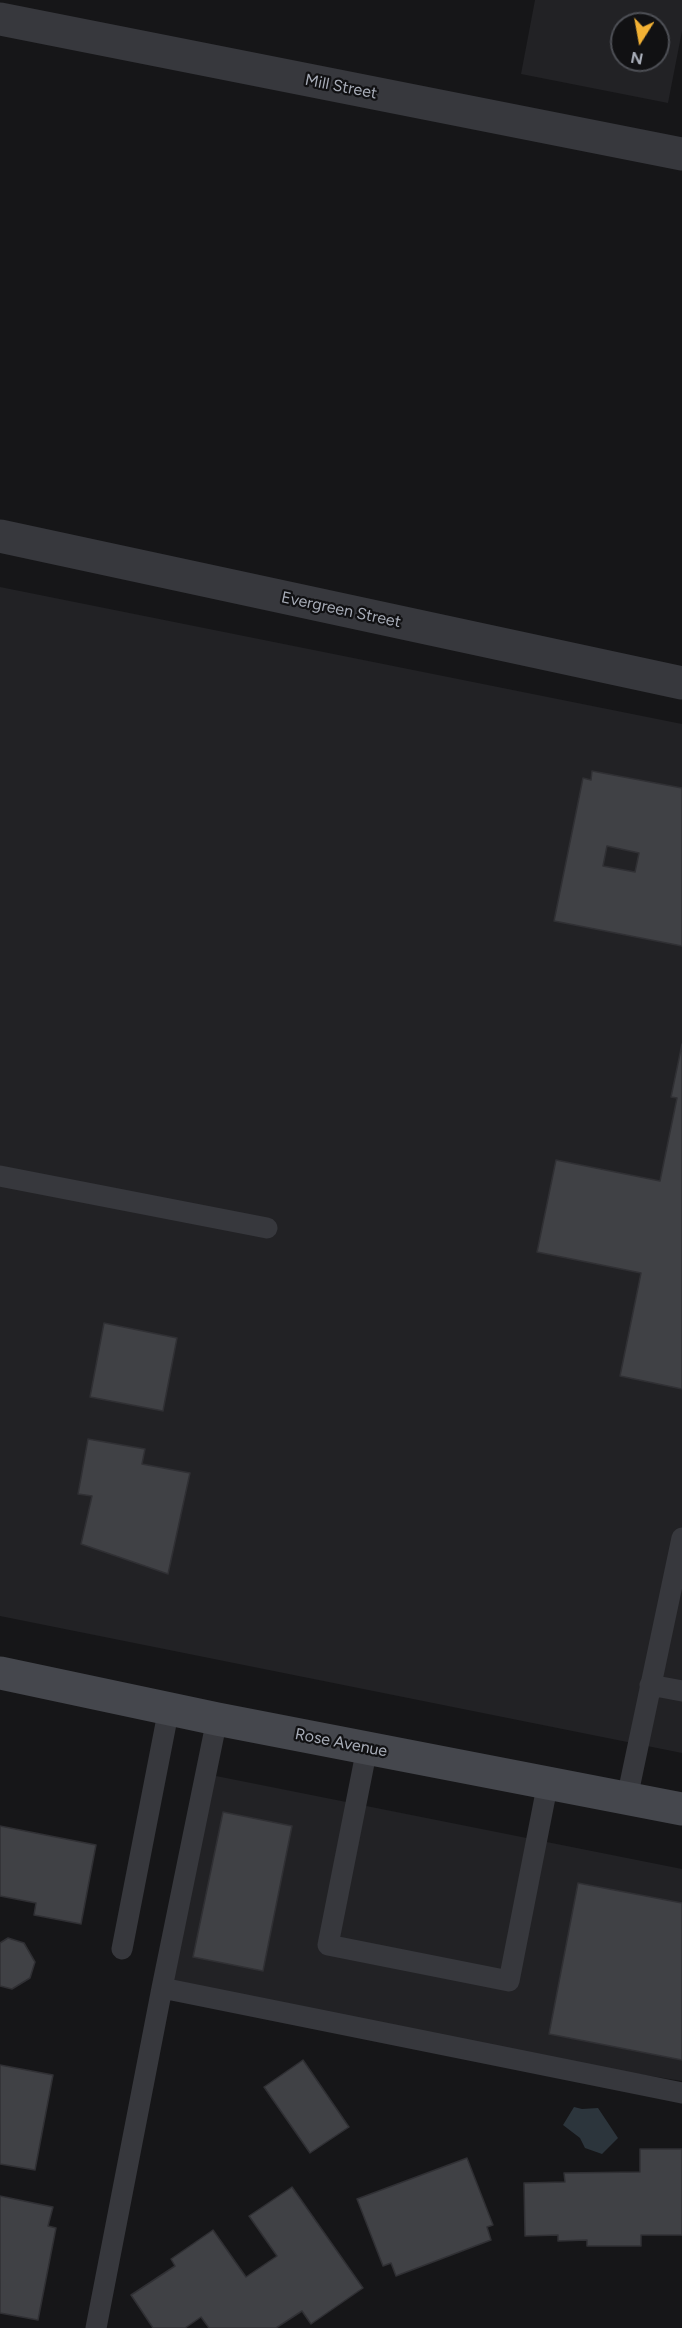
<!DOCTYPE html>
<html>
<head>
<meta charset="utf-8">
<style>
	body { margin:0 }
	#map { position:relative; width:682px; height:2328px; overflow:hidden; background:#161618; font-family:Figtree,sans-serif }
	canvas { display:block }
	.north { position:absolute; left:610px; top:12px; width:60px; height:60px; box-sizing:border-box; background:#111113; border:2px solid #4d4f55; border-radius:50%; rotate:191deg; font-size:16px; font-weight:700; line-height:24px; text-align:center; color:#a8adb8 }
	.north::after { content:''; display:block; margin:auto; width:21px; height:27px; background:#f2b134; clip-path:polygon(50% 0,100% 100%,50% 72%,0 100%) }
</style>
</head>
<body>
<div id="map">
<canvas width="682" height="2328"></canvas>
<div class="north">N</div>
</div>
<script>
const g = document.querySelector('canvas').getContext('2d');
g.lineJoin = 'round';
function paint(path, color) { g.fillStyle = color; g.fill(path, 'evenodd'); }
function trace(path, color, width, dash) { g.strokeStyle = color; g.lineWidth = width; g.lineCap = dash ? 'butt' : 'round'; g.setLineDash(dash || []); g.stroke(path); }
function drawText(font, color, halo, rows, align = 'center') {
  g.font = font + ' Figtree,sans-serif'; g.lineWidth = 4.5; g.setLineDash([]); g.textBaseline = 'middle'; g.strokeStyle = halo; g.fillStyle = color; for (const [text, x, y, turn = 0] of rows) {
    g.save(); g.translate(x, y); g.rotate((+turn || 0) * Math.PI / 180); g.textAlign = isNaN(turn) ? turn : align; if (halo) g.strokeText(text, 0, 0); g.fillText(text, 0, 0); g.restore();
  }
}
const built = new Path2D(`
	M535,0H682V31L668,103L521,74ZM622,24H658V60H622Z
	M0,587L682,724V1753L0,1616Z
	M206,1774L682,1869V2081L404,2037L162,1988Z`);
const water = new Path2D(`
	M574,2107L582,2109L598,2108L618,2138L602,2154L585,2148L580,2138L563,2125Z`);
const building = new Path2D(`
	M592,771L682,788V946L554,921L583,778L591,780ZM607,846L639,853L635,872L603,866Z
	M682,1044V1389L620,1376L641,1273L537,1252L556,1160L660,1181L677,1098L671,1097Z
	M104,1323L177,1338L163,1411L90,1397Z
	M88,1439L145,1449L142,1464L190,1473L168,1574L81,1544L92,1496L78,1494Z
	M223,1812L292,1826L263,1971L193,1957Z
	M0,1826L96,1845L81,1924L34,1915L36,1903L0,1896Z
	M578,1883L682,1903V2060L549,2034Z
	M8,1938L24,1943L35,1962L30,1978L12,1989L0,1986V1943Z
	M303,2060L349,2127L310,2153L264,2087Z
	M0,2065L53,2075L35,2170L0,2164Z
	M640,2149H682V2235H641V2246H587V2240L558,2241V2235L525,2236L524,2183L565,2182L564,2173L640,2172Z
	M467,2158L493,2225L487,2227L491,2240L396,2276L391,2263L383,2266L357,2199Z
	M292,2187L363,2288L311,2324L302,2311L276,2328H209L201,2317L185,2328H153L131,2295L175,2266L171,2259L213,2230L246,2277L277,2256L249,2216Z
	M0,2196L53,2207L48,2226L56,2228L38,2320L0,2313Z`);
const lane = new Path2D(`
	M0,1176L267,1228
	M650,1685L682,1691
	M367,1748L328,1945L509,1981L548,1782
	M627,1798L682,1538
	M122,1949L169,1708
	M162,1988L682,2093
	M96,2328L162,1988L217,1719`);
const street = new Path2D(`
	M0,19L682,154
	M0,536L682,683`);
const secondary = new Path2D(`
	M0,1673L217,1719L682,1809`);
const streetNames = [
	["Mill Street",341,87,11],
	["Evergreen Street",341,610,12],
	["Rose Avenue",341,1743,11]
];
paint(built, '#222225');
paint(water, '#2c353c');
paint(building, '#404145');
trace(building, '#303034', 1.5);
trace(lane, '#37383d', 21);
trace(street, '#37383d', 33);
trace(secondary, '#45474d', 33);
drawText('16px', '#a8adb8', '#111113', streetNames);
</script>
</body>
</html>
